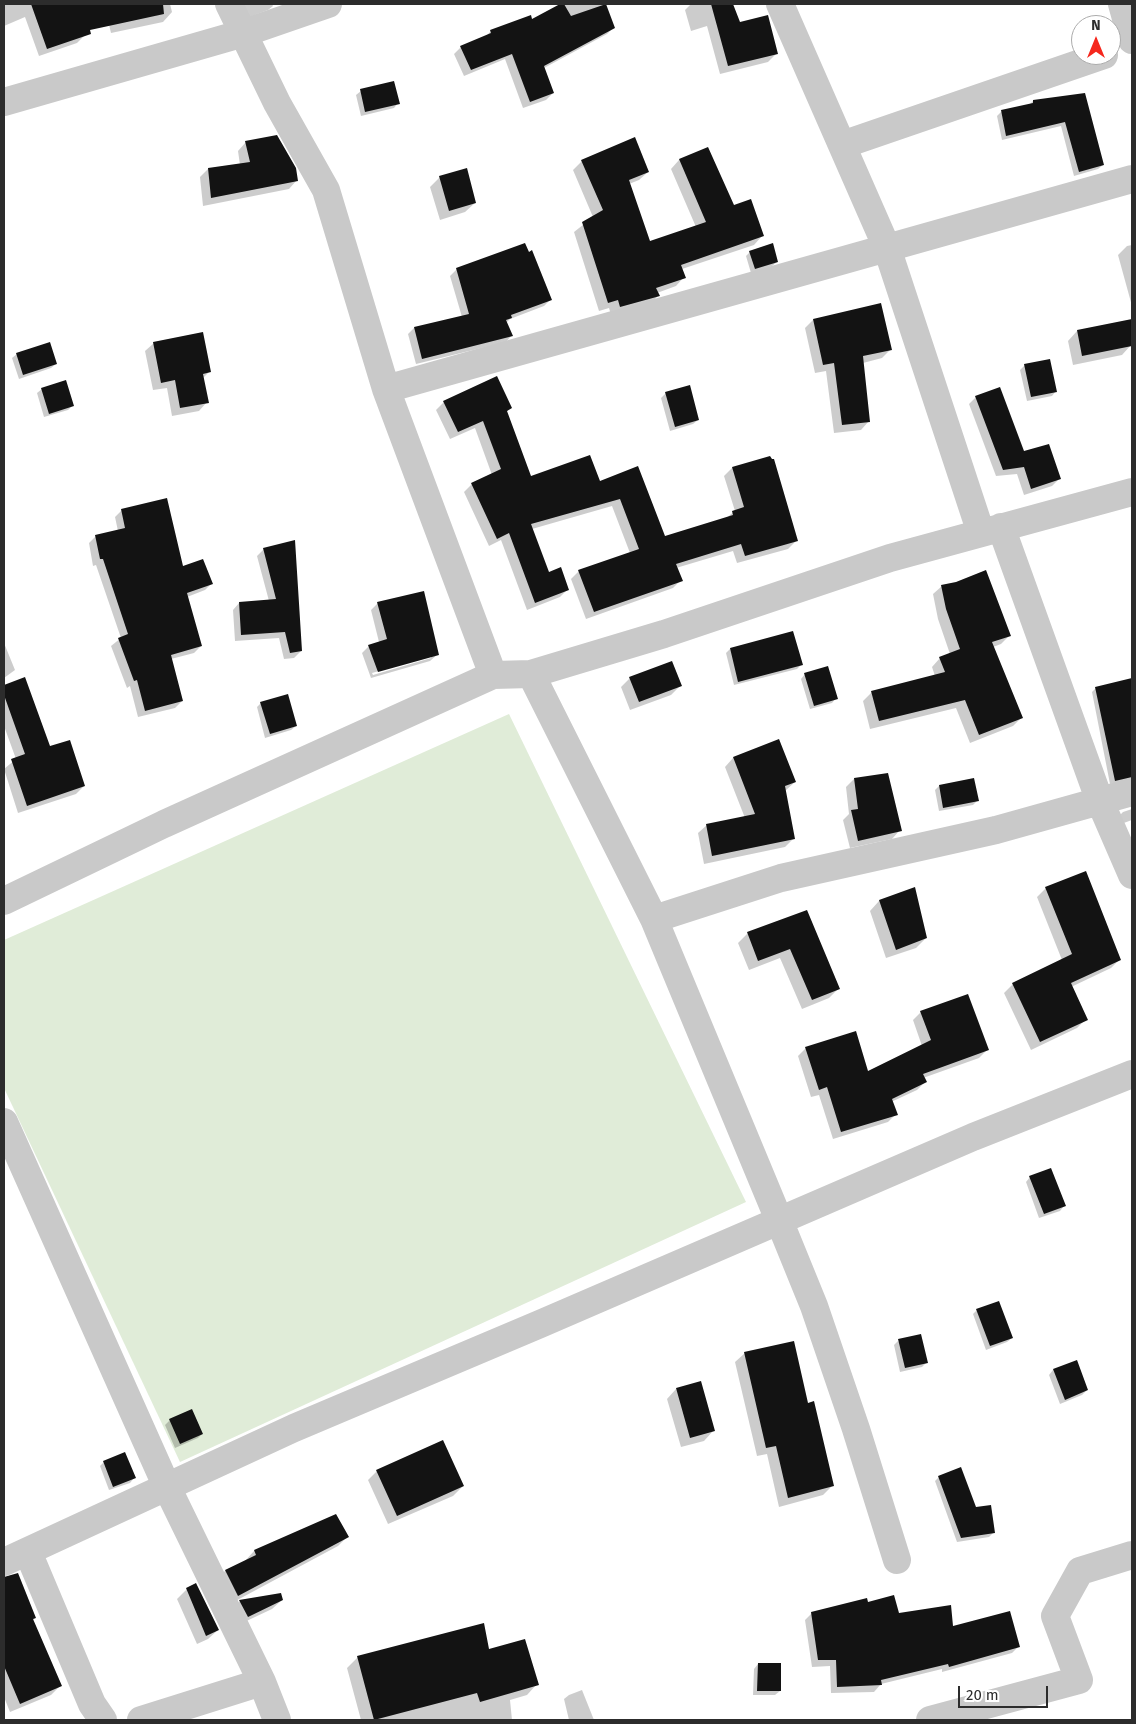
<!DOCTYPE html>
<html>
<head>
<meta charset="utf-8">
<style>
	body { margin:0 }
	#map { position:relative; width:1136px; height:1724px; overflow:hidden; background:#fff; font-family:"Fira Sans",sans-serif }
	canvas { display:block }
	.frame { position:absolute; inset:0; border:5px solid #2c2c2c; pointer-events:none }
	.north { position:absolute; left:1071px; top:15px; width:50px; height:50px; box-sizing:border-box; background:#fff; border:1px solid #ababab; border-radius:50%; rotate:0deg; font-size:14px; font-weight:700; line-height:20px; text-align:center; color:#2c2c2c }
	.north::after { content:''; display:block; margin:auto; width:18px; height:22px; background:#f5271d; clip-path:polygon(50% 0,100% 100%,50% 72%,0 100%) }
	.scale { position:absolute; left:958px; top:1686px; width:90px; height:22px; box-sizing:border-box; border:2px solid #2c2c2c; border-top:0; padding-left:6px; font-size:15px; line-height:18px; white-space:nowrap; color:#2c2c2c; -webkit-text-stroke:4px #fff; paint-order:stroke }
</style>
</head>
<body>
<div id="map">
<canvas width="1136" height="1724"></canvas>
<div class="frame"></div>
<div class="north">N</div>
<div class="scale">20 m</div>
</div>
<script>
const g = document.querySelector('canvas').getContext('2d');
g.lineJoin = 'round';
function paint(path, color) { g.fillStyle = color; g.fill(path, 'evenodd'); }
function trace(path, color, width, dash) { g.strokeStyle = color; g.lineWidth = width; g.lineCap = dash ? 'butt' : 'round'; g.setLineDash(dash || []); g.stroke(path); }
const green = new Path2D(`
	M509,714L746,1202L180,1462L4,1088V940Z`);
const shadow = new Path2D(`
	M4,4H72L85,35L77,43L39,56L25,17L4,26Z
	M104,4H170L172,12L163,22L111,33Z
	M241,4H272L273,6L268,10L247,18Z
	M563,4H605L614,27L607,34L544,68L553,93L546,100L523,108L505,59L464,76L454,54L461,47L486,36L491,31L532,21Z
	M691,4H732L739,24L776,54L768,62L720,74L707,26L691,31L685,10Z
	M361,91L398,103L394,108L361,116L356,95Z
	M1084,94L1103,165L1098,169L1074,176L1061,126L1002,140L997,116L1001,112L1029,105L1033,101Z
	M246,142L297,180L289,189L203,206L200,177L208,169L240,165L238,151Z
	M708,148L734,207L762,236L754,245L682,269L684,277L676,286L657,293L659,295L650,304L611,315L609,308L599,311L574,232L593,217L573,170L582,161L648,172L639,180L629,184L649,243L696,227L671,169L679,160Z
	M440,177L475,203L465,212L440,220L430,187Z
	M1132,245V306L1118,255L1127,246Z
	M750,252L777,262L772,266L751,273L746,256Z
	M457,269L550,300L544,306L510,319L506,323L512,335L506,342L416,364L408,334L414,328L462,317L450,276Z
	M880,305L890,350L882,358L863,363L869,421L861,430L834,433L826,371L815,373L805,328L813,320Z
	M1126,322L1131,345L1122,355L1073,365L1068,341L1077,331Z
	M154,343L209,372L203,378L207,402L199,411L172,416L167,388L153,390L145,351Z
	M17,354L56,364L51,368L19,379L12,358Z
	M1025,365L1056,391L1052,396L1027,401L1020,370Z
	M42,389L73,405L68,410L44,417L37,393Z
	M666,393L698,420L693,424L670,431L661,398Z
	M976,397L1023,453L1059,479L1052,486L1024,495L1017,474L996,476L969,404Z
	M444,402L510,408L506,412L530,477L599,482L637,468L664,538L725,519L735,511L724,476L732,468L769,457L796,541L788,549L737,563L733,551L676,568L681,580L673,588L586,619L571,579L579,571L630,553L612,506L532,529L548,573L568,589L560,597L527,610L501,540L489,546L464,492L472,484L492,475L475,428L450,439L436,410Z
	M122,510L182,568L212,583L205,590L187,597L201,646L194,653L171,659L182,701L175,708L138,717L130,686L127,688L111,646L121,638L96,565L93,566L89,543L96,536L118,531L115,517Z
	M264,549L301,651L294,658L284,659L279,638L235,641L233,610L239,603L269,601L257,556Z
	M942,586L1009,636L1001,644L993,647L1022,717L1013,726L970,743L956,708L870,729L863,701L872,692L935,676L932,667L940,658L950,654L938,619L933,594Z
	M378,603L438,654L430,661L371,678L362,653L369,646L379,642L371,610ZM431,656V658L373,675L372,673Z
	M4,643L15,670L4,678Z
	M730,649L801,665L797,669L734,685L726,653Z
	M805,674L836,698L832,703L810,709L801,679Z
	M630,678L680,686L671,695L630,710L621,687Z
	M24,679L49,748L84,786L76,794L18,813L4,769L16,759L4,726V686Z
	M1132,679V782L1110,784L1092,692L1096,688Z
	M261,703L296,726L291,730L265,738L257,707Z
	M778,740L795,782L785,791L794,838L785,847L704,864L698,833L707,825L745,818L725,767L733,758Z
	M854,779L900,830L892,839L850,848L843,820L849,814L846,787Z
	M939,786L977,801L973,805L939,811L935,790Z
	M1132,809V820L1121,824L1118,817L1123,812Z
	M1046,888L1120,959L1111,968L1071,987L1086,1019L1077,1028L1031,1050L1004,993L1013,984L1062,960L1037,897Z
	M914,889L926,938L916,948L886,958L870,911L879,901Z
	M806,912L839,988L829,998L802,1009L780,958L749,970L738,943L748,933Z
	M921,1012L987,1050L979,1058L923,1078L925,1082L917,1090L891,1102L896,1114L888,1122L833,1139L819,1095L811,1097L798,1056L806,1048L867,1073L922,1046L913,1020Z
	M1030,1177L1064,1206L1060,1211L1039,1218L1026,1182Z
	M977,1310L1012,1338L1007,1342L986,1350L973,1314Z
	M898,1341L926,1363L922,1367L900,1372L894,1345Z
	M745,1353L807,1404L832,1486L823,1495L779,1507L767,1454L757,1456L735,1362Z
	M1076,1362L1087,1390L1082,1395L1060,1404L1049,1375L1053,1370Z
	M676,1389L713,1431L704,1441L681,1447L667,1399Z
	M191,1411L202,1434L198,1438L175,1448L165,1425L170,1420Z
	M104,1462L134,1478L130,1483L109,1490L100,1466Z
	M377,1471L463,1486L453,1496L388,1524L368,1480Z
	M939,1477L975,1508L994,1532L989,1537L957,1542L935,1481Z
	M336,1516L347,1537L338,1546L228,1605L216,1580L225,1571L245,1561L254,1551Z
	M20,1580L35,1618L32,1621L60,1686L51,1695L10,1712L4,1697V1587Z
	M187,1589L218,1630L208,1639L197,1644L177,1599Z
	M282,1600L272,1609L238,1625L231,1611L240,1601Z
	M867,1604L898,1614L1019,1646L1012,1653L942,1672V1669L881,1684L874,1692L831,1693L830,1666L812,1667L805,1620L812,1613Z
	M488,1651L537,1684L527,1695L510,1700L512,1720H361L347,1668L358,1657Z
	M758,1664L780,1691L775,1695H753L754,1669Z
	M582,1690L594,1720H569L564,1699L569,1695Z`);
const building = new Path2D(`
	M31,4H163L164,14L90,30L91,34L47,49Z
	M560,4H564L571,16L606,4L615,28L544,66L554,93L530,102L512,54L471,70L460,46L491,33L490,30L531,15L532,19Z
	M711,4H733L740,22L768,15L778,54L728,66Z
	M394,81L400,104L365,112L360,89Z
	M1085,93L1104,165L1079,172L1065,122L1006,136L1001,110L1033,103V100Z
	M277,135L296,168L298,181L211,198L208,168L250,162L245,141Z
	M635,137L649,172L629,180L650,241L706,222L679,159L708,147L734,205L751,199L764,236L681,265L686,278L656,288L660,296L620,307L618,300L608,303L582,222L603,210L581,160Z
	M467,168L476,203L449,211L439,176Z
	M525,243L529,252L532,250L552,300L511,315L512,318L506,320L513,336L422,359L414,327L469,314L456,268Z
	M773,243L778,262L755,269L749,251Z
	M881,303L892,350L863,356L870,422L842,425L834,363L823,365L813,319Z
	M1132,319V346L1082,356L1077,330Z
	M203,332L211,372L203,374L209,403L180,408L175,380L161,383L153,342Z
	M50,342L57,364L23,375L16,353Z
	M1050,359L1057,392L1031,397L1024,364Z
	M497,376L512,408L507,411L531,476L590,455L600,481L638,466L665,536L733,515L732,511L744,507L732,467L770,456L772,459H774L798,541L745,556L741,544L676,564L683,581L594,612L578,570L639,549L620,499L531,524L549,572L561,567L569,590L535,603L509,533L497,539L471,483L501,469L483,421L458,432L443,401Z
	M66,380L74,406L49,414L41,388Z
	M690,385L699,420L675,427L665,392Z
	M1000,387L1024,451L1049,444L1061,479L1031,489L1024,467L1003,470L975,396Z
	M167,498L183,566L203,559L213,584L187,593L202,646L171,655L183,701L145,711L137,680L134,681L118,638L128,634L103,559H100L95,535L125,528L121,509Z
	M295,540L302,651L290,653L285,632L241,635L239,602L276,599L263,548Z
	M986,570L1011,636L992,642L1023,718L979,735L965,700L879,721L871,691L945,672L939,657L960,649L946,609L941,585L956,582Z
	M424,591L439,655L378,672L368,645L387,639L377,602Z
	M793,631L803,665L738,682L730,648Z
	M672,661L682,686L639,702L629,677Z
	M828,666L838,699L814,706L804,673Z
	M25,677L50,746L70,740L85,786L27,806L11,759L25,754L4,695V685Z
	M1132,678V777L1115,781L1095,687Z
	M288,694L297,726L270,734L260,702Z
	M779,739L796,782L785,786L795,839L712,856L706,824L755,814L733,757Z
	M888,773L902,831L858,841L851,810L858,809L854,778Z
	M974,778L979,801L943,808L939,785Z
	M1086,871L1121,960L1071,983L1088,1020L1040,1042L1012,983L1072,954L1045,887Z
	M915,887L927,938L896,950L879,900Z
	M807,910L840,989L812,1000L790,949L758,961L747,932Z
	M968,994L989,1050L923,1074L927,1082L892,1099L898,1115L841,1132L827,1087L819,1090L805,1047L856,1031L868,1071L931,1040L920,1011Z
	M1051,1168L1066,1206L1044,1214L1029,1176Z
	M999,1301L1013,1338L990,1346L976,1309Z
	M921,1334L928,1363L905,1368L898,1339Z
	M794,1341L808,1403L814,1401L834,1486L788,1498L776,1446L766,1448L744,1352Z
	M1077,1360L1088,1390L1065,1400L1053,1369Z
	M701,1381L715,1431L690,1438L676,1388Z
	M192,1409L203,1434L180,1444L169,1419Z
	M443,1440L464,1486L397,1516L376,1470Z
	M125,1452L136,1478L113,1487L103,1461Z
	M961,1467L976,1507L991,1505L995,1533L961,1538L938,1476Z
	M336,1514L349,1537L238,1596L225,1570L256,1555L254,1550Z
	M18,1573L36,1618L33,1619L62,1686L20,1704L4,1666V1577Z
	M196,1583L219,1630L206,1636L186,1588Z
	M281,1593L283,1600L248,1617L239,1600Z
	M894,1595L899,1613L951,1605L953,1626L1010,1611L1020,1647L949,1667L948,1664L881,1680L882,1685L837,1687L836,1660H818L811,1612L867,1598L868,1602Z
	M484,1623L489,1649L525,1639L539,1685L480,1702L477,1693L374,1720L357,1656Z
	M758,1663H781V1691H757Z`);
const minor = new Path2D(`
	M229,4L277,103L326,190L386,389L493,675
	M780,4L887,248L981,533
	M1122,4L1132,40
	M4,102L244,33L328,4
	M842,145L1104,55
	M386,389L1132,179
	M1001,527L1099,799L1132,875
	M531,674L654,919L779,1220L814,1306L856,1429L897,1560
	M4,901L164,824L493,675L531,674L664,634L890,558L1132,492
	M654,919L781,878L996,830L1132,792
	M4,1122L166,1485L262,1682L277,1720
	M28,1552L92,1704L103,1720
	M4,1562L294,1428L540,1324L973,1137L1132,1074
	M141,1720L262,1682
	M930,1720L1079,1680L1055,1616L1080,1571L1132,1555`);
paint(green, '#e0ecd8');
paint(shadow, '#0003');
paint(building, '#131313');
trace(minor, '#c9c9c9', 28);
</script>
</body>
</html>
